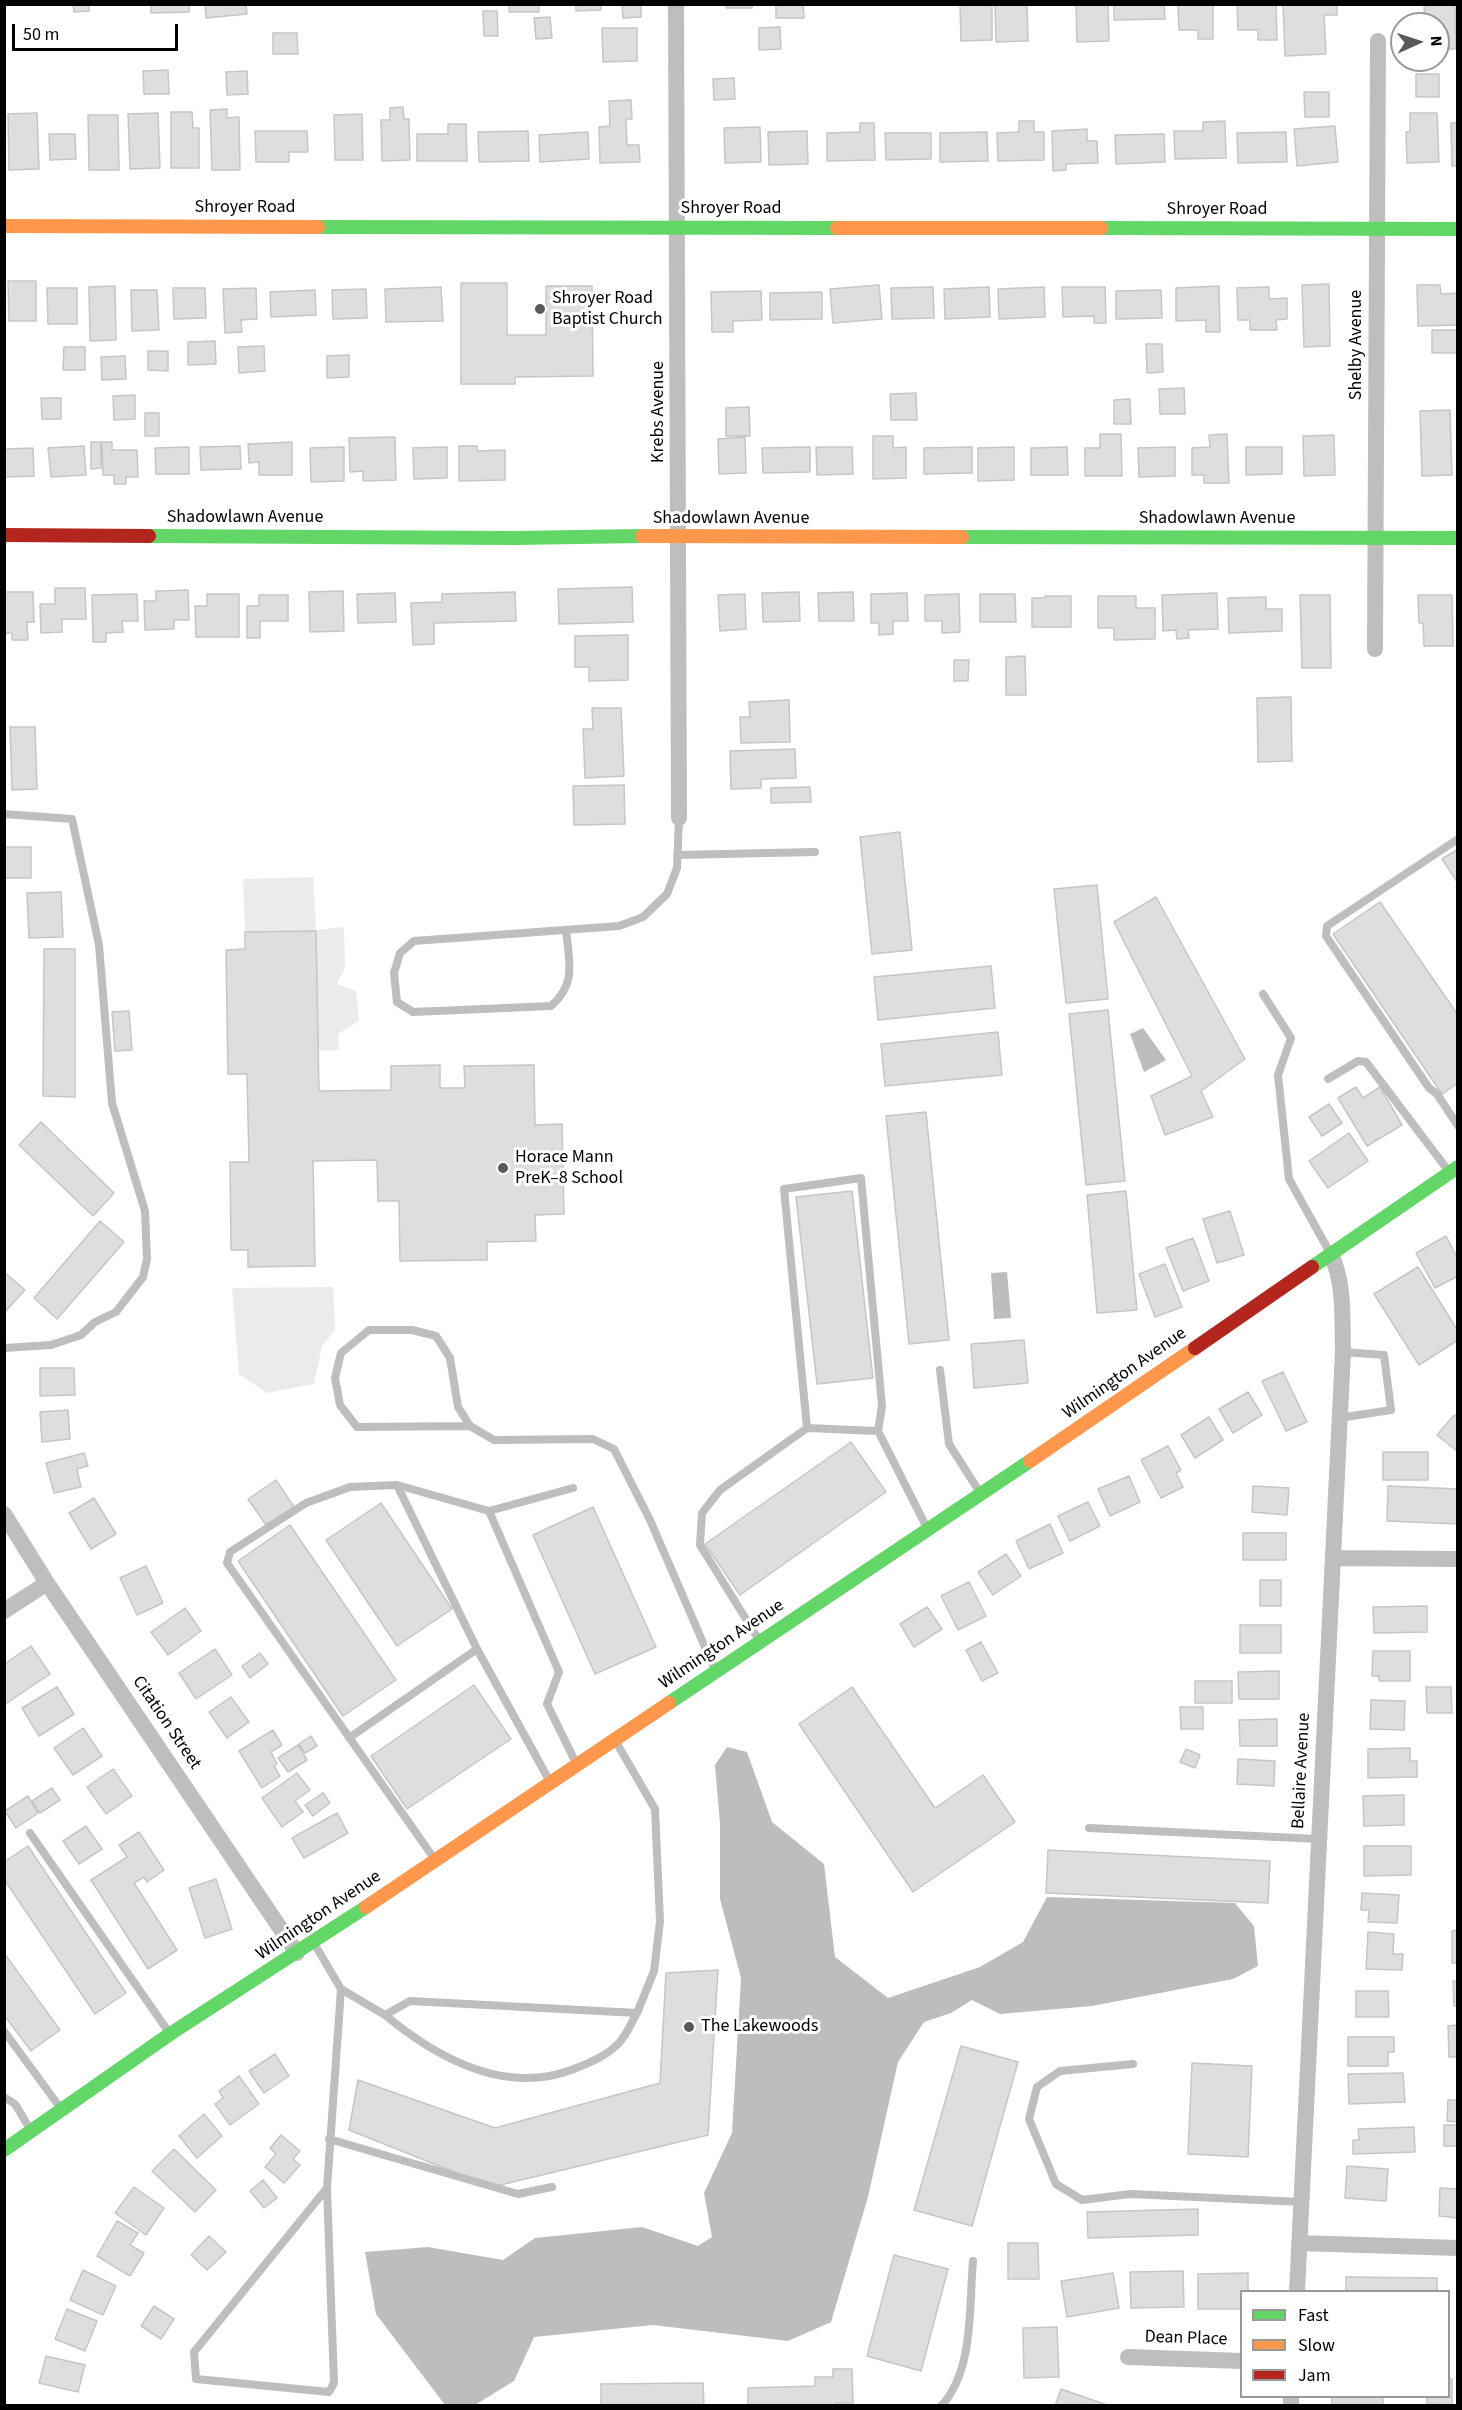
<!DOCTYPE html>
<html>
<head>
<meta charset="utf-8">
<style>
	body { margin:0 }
	#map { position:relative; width:1462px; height:2410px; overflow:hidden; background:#fff; font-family:"Source Sans 3",sans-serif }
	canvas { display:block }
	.frame { position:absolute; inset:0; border:6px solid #000; pointer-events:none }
	.legend { position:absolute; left:1240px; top:2290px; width:210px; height:108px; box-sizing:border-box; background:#fff; border:2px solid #999; margin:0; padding:8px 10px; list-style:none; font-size:18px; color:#000 }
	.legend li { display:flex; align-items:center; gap:12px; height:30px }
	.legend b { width:30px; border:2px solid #999 }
	.north { position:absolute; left:1390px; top:12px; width:60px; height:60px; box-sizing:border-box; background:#fff; border:2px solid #999; border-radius:50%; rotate:87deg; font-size:16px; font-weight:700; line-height:24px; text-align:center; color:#000 }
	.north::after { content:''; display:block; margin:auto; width:21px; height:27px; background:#595959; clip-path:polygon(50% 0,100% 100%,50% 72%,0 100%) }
	.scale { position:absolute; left:12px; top:24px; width:166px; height:27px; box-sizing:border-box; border:3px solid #000; border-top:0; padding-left:8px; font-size:18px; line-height:21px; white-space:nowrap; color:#000; -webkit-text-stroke:4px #fff; paint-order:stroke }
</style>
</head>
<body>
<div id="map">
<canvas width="1462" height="2410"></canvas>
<div class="frame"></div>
<ul class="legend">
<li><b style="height:8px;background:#63d668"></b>Fast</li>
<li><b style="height:8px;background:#ff974d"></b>Slow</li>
<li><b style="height:8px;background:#b3261e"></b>Jam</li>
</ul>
<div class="north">N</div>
<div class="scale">50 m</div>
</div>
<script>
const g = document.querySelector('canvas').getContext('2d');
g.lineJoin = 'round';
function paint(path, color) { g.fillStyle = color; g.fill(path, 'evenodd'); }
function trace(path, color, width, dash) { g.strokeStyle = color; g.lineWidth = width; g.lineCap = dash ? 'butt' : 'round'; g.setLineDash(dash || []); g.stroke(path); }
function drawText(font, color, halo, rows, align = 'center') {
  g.font = font + ' "Source Sans 3",sans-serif'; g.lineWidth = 6; g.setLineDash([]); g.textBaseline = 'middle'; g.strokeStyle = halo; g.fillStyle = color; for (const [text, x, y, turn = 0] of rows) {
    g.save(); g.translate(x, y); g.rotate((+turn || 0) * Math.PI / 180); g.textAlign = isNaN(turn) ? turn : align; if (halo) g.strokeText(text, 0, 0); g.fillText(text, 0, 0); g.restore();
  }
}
const green = new Path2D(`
	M313,877L316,930L344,927L345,967L337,984L356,991L359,1021L338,1034L339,1050L318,1051L316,931L245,932L243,879Z
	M333,1287L335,1330L322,1346L314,1384L267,1393L239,1374L232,1288Z`);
const water = new Path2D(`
	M1143,1028L1166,1060L1144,1072L1130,1034Z
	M1007,1272L1011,1318L994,1319L991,1273Z
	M727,1747L747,1752L772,1822L824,1864L835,1957L888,1998L980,1967L1023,1942L1047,1897L1235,1903L1254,1926L1258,1966L1233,1979L1092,2006L1000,2014L972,2000L951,2013L924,2022L898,2062L868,2197L831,2322L788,2341L653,2325L534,2337L514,2381L475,2405H445L376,2314L365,2252L428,2247L503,2260L535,2238L642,2227L698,2246L712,2237L704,2193L732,2133L741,1978L720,1899V1824L715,1765Z`);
const building = new Path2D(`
	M73,4H89V11L74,12Z
	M151,4H189V12L151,13Z
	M205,4H246L247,14L206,18Z
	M509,4H539V12H509Z
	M576,4H601V10L576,11Z
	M622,4H641V17L623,18Z
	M726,4H752V8H726Z
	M776,4H803L804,18H776Z
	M960,4H992V40L961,41Z
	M995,4H1027L1028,41L996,42Z
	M1076,4H1108L1109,41L1077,42Z
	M1114,4H1164L1165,19L1114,20Z
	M1178,4H1213V39H1198V30H1179Z
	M1237,4H1276L1277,40H1258V30H1238Z
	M1283,4H1337V15H1324L1326,54L1285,56Z
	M1424,4H1455L1456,49H1438V24H1425Z
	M483,11H497L498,36H484Z
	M550,17L552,38L536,39L534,18Z
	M780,27L781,49L759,50V28Z
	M602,28H637V61L603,62Z
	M273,33H297L298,54H273Z
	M168,70L169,94H144L143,71Z
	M247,71L248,94L227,95L226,72Z
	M1416,74H1439V97H1416Z
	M734,78L735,99L714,100L713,79Z
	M1304,92H1329V117H1305Z
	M631,100L632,119H626L627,145H639L640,162L600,163L599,127L610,126L609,101Z
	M403,107L404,119H409L410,160L382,161L381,120H390V108Z
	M227,109V118L239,117L240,170H212L210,110Z
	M171,112H192L193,128H199V168H171Z
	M37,113L39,169L9,170L8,114Z
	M158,113L160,168L130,169L128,114Z
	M1410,113H1437L1439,162L1407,163L1406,132H1410Z
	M362,114L363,160H335L334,115Z
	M88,115H118L119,170H89Z
	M1019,121H1034V132H1044V160L998,161L997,133L1019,132Z
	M1225,121L1226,158L1175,159L1174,131H1203V122Z
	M860,123H874L875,160L827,161V133L860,132Z
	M1451,123H1458V166H1452Z
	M448,124H466L467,161H417V134H448Z
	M1335,126L1338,162L1297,166L1294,129Z
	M760,127L761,162L725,163L724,128Z
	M1087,129V141H1097L1098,163L1066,164V170L1053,171L1052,131Z
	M255,131H307L308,152H289V162H256Z
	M528,131L529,161L479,162L478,132Z
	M807,131L808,164L769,165L768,132Z
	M588,132L589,159L540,162L539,135Z
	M987,132L988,161L940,162V133Z
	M1286,132L1287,162L1238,163L1237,133Z
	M885,133H931V159L886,160Z
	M49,134H75L76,159L50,160Z
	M1164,134L1165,162L1116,164L1115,135Z
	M8,281H36V321H9Z
	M461,283H507V335H546V286H592L593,376L515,377V384H461Z
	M1329,284L1330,346L1304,347L1302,285Z
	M879,285L882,319L833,323L830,289Z
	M1417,285H1440L1441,294L1458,293V325L1418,326Z
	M115,286L116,340L90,341L89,287Z
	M1219,286L1220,332H1206V320L1176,321V288Z
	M441,287L443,321L386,322L385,289Z
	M933,287L934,318L892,319L891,288Z
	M989,287L990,317L945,319L944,289Z
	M1044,287L1045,317L999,319L998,289Z
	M1062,287H1105L1106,323H1094V316L1063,317Z
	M1269,287V299L1287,298V319L1276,320L1277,330H1250V320H1238L1237,288Z
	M47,288H77V324H48Z
	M173,288H205L206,318L174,319Z
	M256,288L257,319L241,320L242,332L225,333L223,289Z
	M366,289L367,318L333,319L332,290Z
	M131,290H157L159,330L132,331Z
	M315,290L316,315L271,317L270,292Z
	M1161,290L1162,318L1116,319V291Z
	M761,291L762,320L733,321V332H712L711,292Z
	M822,292V319L770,320V293Z
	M1432,330H1457L1458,353H1432Z
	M215,341L216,364L188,365V342Z
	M1146,344H1162L1163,372L1147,373Z
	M264,346L265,371L239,373L238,347Z
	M64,347H85V370H63Z
	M148,351H168V371L148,370Z
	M349,355V377L327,378V356Z
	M125,356L126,379L102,380L101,357Z
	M1184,388L1185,414H1160L1159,389Z
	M916,393L917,420H891L890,394Z
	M135,395V419L114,420L113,396Z
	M41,398H61V419H42Z
	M1130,399L1131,424H1114V400Z
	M749,407L750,436H726V408Z
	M1450,410L1452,475L1422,476L1420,411Z
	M145,413H159V436H145Z
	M1100,434H1121L1122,476H1085V448H1100Z
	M1227,434L1229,483H1204V475H1192V448L1210,447L1209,435Z
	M1334,435L1335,475L1304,476L1303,436Z
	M873,436H893V448L906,447V478L873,479Z
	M395,437L396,480L363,481V471L350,472L349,438Z
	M745,437L746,473L719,474L718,439Z
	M91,442H101V468L91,469Z
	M102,442H112V450H137L138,477H126V484H114V475H103Z
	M292,442V475H259V462L249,463L248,444Z
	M84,446L86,475L51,477L48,448Z
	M240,446L241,469L201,470L200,447Z
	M459,446H477V451L505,450V480L459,481Z
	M189,447V474H156L155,448Z
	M344,447V481L311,482L310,448Z
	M447,447V478L414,479L413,448Z
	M810,447V472L763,473L762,448Z
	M816,447H852L853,474L817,475Z
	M972,447V473L924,474V448Z
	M1014,447V480L978,481V448Z
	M1067,447L1068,475H1031V448Z
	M1175,447V476L1139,477L1138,448Z
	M1246,447H1282V474L1246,475Z
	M33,448L34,476L4,477V449Z
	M632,587L633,622L559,624L558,589Z
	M55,588H85L86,619H62V632L41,633L40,604H55Z
	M188,590L189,620H174V629L145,630L144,601H156V591Z
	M343,591L344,631L310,632L309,592Z
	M4,592H33L34,622H27L28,640H12V633H6L4,640Z
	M515,592L516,621L434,623V644L413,645L411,603L442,602V594Z
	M799,592L800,621L763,622L762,593Z
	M853,592L854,621H819L818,593Z
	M395,593L396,622L358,623L357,594Z
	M907,593L908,621H893V634L879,635V623H871V594Z
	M1217,593L1218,629L1188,630L1189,638L1177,639L1176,630L1163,631L1162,595Z
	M137,594L138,621H122L123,632L106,633V642H93L92,595Z
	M207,594H239V637H196L195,606H207Z
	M745,594L746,629L720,631L718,595Z
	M959,594L960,632L942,633V621H925V595Z
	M980,594H1015L1016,622H980Z
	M259,595H288V621H260V638H247V606H259Z
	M1300,595H1330L1331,668H1302Z
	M1418,595H1452L1453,646H1424L1423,623H1419Z
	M1045,596H1071V627H1032V598H1045Z
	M1098,596H1136V608H1155V639L1114,640V628H1098Z
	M1266,597V609H1282V631L1229,633L1228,598Z
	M628,635V680L589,681V667H575V636Z
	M1025,656L1026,695H1006V657Z
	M954,660H969L968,681H954Z
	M1291,697L1292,761L1258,762L1257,698Z
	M789,700L790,742L741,743L740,717H750L749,702Z
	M592,708H621L624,776L585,778L583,729H593Z
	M10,727H35L37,789L12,790Z
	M795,749L796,778L761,779V788L731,789L730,751Z
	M624,785L625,824L574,825L573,786Z
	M810,787L811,802L771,803V788Z
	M900,832L912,950L872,954L860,837Z
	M4,847H31V878H4Z
	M1458,849V883L1442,859Z
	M1097,885L1108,999L1066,1003L1054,889Z
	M61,892L63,937L29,938L27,893Z
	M1156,897L1245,1059L1201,1091L1213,1117L1165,1135L1151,1096L1192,1076L1114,922Z
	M1380,902L1458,1015V1083L1442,1094L1333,934Z
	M316,931L319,1091L391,1090V1066L440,1065V1088H465L464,1066L534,1065L535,1125L562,1124L564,1214L535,1215L536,1241L487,1242V1260L400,1261L399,1201H378L377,1160L313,1161L315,1266L248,1267V1250H231L230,1162H249L247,1074H228L226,950L245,949V932Z
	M44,949H75V1097L43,1096Z
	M991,966L995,1008L878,1020L874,977Z
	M1108,1010L1125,1181L1086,1185L1069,1014Z
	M129,1011L132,1050L115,1051L112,1012Z
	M998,1032L1002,1075L885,1086L881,1044Z
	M1356,1087L1363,1098L1380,1087L1402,1125L1367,1146L1338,1098Z
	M1329,1104L1342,1123L1322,1136L1309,1117Z
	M926,1112L949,1340L909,1344L886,1116Z
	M41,1122L114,1193L93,1216L19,1145Z
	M1349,1133L1368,1161L1328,1188L1309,1161Z
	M852,1191L873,1378L817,1384L796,1197Z
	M1126,1191L1137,1310L1097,1313L1087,1195Z
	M1230,1211L1244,1255L1217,1263L1203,1219Z
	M100,1221L124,1242L57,1319L34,1298Z
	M1446,1236L1458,1259V1276L1435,1288L1416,1253Z
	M1193,1238L1209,1281L1183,1291L1166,1248Z
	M1165,1264L1182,1307L1155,1317L1139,1274Z
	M1418,1267L1458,1331V1340L1419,1365L1374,1294Z
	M4,1272L25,1290L4,1313Z
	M1024,1340L1028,1383L974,1388L971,1344Z
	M40,1368H74L75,1395L40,1396Z
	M1283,1372L1307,1422L1286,1431L1262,1381Z
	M1248,1392L1262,1415L1233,1433L1219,1409Z
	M68,1410L70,1439L42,1442L40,1412Z
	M1454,1415L1458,1417V1452L1437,1435Z
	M1209,1417L1223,1440L1195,1458L1181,1435Z
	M851,1442L886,1492L740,1595L705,1544Z
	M1168,1446L1181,1470L1176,1473L1183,1487L1161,1498L1141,1460Z
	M1383,1452H1428V1480H1383Z
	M84,1453L88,1466L77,1469L81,1487L54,1493L46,1463Z
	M1129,1476L1140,1502L1110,1516L1098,1489Z
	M276,1480L294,1507L266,1525L248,1499Z
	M1253,1486L1289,1488L1287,1515L1252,1512Z
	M1388,1486L1458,1489V1524L1387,1521Z
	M94,1498L116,1534L91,1549L69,1513Z
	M1088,1502L1100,1526L1070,1541L1058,1516Z
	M381,1503L452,1609L397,1646L326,1540Z
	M593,1507L656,1647L595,1674L533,1535Z
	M1050,1524L1063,1553L1029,1569L1016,1541Z
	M290,1525L396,1680L343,1716L238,1561Z
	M1243,1533H1286V1560H1243Z
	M1006,1554L1021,1576L993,1595L978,1572Z
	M146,1566L163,1603L137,1615L120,1578Z
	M1260,1580H1281V1606H1260Z
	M969,1582L986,1616L958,1630L941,1596Z
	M1427,1606V1632L1374,1633L1373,1607Z
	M927,1607L942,1629L914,1647L900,1624Z
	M185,1608L201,1631L168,1655L151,1632Z
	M1240,1625H1281V1653H1240Z
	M981,1642L998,1673L982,1681L966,1650Z
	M31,1646L50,1674L4,1705V1664Z
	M215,1649L232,1675L196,1699L179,1673Z
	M1373,1651H1410V1681H1379V1676H1372Z
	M260,1653L268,1664L250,1678L242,1666Z
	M1279,1671V1699H1239L1238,1672Z
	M1195,1681H1232V1703H1195Z
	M474,1685L511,1739L407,1809L371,1756Z
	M57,1687L74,1714L39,1736L22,1708Z
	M852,1687L935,1808L983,1775L1015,1822L913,1892L799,1724Z
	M1426,1687H1451L1452,1713H1427Z
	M231,1697L249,1722L227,1738L209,1712Z
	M1371,1700L1405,1701L1404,1730L1370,1729Z
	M1180,1707H1203V1729H1181Z
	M1277,1719V1746H1240L1239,1720Z
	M83,1728L102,1756L73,1775L54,1748Z
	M273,1730L282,1745L271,1752L277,1764L274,1766L280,1776L262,1788L239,1751Z
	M311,1736L317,1746L305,1753L299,1744Z
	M298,1745L307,1760L288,1772L278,1758Z
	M1410,1748V1761H1417V1777L1368,1778V1749Z
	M1186,1749L1200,1755L1195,1768L1180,1762Z
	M1238,1759L1275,1761L1274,1786L1237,1784Z
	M113,1769L132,1796L106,1814L87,1787Z
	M297,1773L310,1790L295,1801L303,1812L282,1827L262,1798Z
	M52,1788L60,1800L40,1813L32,1801Z
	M323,1793L330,1803L313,1816L305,1805Z
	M1404,1795V1825L1364,1826L1363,1796Z
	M28,1796L38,1813L16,1828L5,1811Z
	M337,1813L348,1833L304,1858L292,1838Z
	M86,1826L102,1849L79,1864L63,1841Z
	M139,1832L164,1870L147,1882L144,1877L134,1883L177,1950L148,1969L91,1880L127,1857L119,1845Z
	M28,1846L126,1993L95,2014L4,1879V1862Z
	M1364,1846H1411V1875L1364,1876Z
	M1048,1850L1270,1861L1268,1903L1046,1893Z
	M216,1879L232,1929L205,1938L189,1888Z
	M1362,1893L1399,1895L1397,1923L1368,1922L1369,1910H1361Z
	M1458,1930V1963H1452V1931Z
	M1368,1932L1394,1934L1393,1954H1403L1402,1970L1366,1969Z
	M4,1953L60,2030L31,2051L4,2015Z
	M718,1970L708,2135L492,2187L349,2130L358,2080L495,2128L660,2083L666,1973Z
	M1453,1981H1458V2006H1454Z
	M1356,1991H1388L1389,2017H1356Z
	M1458,2025V2057H1449L1448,2026Z
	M1348,2037H1394V2052H1388V2066H1348Z
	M961,2046L1018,2062L972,2226L914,2210Z
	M275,2054L289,2076L264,2093L249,2071Z
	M1192,2063L1252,2066L1248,2157L1188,2154Z
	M1403,2073L1405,2102L1349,2104L1348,2074Z
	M239,2076L259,2104L230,2125L215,2104L223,2098L219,2091Z
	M1448,2100H1458V2122L1447,2121Z
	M204,2114L222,2136L197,2158L179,2136Z
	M1444,2125H1458V2146H1444Z
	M1414,2127L1415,2152L1353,2154V2140H1359L1358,2129Z
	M281,2135L300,2151L293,2159L300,2165L284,2183L265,2167L276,2154L270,2148Z
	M174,2149L216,2190L195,2212L152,2171Z
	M1347,2166L1388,2169L1386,2201L1345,2198Z
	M263,2180L277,2198L264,2208L250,2191Z
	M134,2187L164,2208L146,2235L115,2213Z
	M1440,2188L1458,2189V2218L1439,2216Z
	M1198,2209V2235L1088,2238L1087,2212Z
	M117,2221L138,2233L130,2245L144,2253L130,2276L97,2256Z
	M209,2236L226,2252L207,2270L191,2255Z
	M1008,2243H1038L1039,2279H1008Z
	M894,2255L948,2269L921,2371L867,2356Z
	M83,2270L116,2286L103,2315L70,2300Z
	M1183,2271L1184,2307L1131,2308L1130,2272Z
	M1113,2273L1119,2308L1067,2317L1061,2281Z
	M1248,2273V2292H1242V2309H1198V2274Z
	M1346,2277L1437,2278V2292H1346Z
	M154,2306L174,2319L161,2339L141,2326Z
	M67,2309L97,2321L85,2351L55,2339Z
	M1057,2327L1059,2377L1024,2378L1023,2328Z
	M46,2356L85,2365L78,2392L39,2383Z
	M833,2369H852L853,2403H836V2406H748V2388L815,2386V2377H833Z
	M1448,2379H1452V2405L1427,2404V2396H1448Z
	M703,2383L704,2406H601V2384Z
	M1061,2389L1110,2406H1055Z
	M1332,2396H1383V2406H1332Z`);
const lane = new Path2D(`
	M4,814L72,819L99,945L112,1103L145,1211L147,1259L143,1277L116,1312L95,1322L81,1335L51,1345L4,1348
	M1458,839L1327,926L1326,936L1429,1088L1437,1094L1458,1126
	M677,855L815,852
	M566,930C569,961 577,984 551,1006L413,1012L397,1002L394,973L400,953L414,941L619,926L643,917L667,894L677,868L679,818
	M1263,994L1291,1038L1278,1075L1289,1179L1329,1251
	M1328,1079L1358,1061L1366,1062L1447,1169
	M940,1370L949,1444L979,1491
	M1339,1418L1391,1410L1384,1355L1343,1352
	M470,1426L357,1427L340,1405L335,1378L341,1353L369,1330H412L436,1336L450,1358L458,1407L470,1426L494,1440L593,1439L614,1449L650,1520L714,1668
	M807,1428L784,1189L861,1178L882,1406L878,1431
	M397,1485L489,1511
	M573,1488L489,1511L559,1672L547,1704L575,1761
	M759,1640L700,1545L702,1513L720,1490L807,1428L878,1431L926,1526
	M349,1738L477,1649
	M1089,1828L1318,1839
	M30,1833L168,2031
	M433,1857L227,1563L230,1552L306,1503L350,1487L397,1485L477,1649L549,1780
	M315,1945L341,1989L327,2188L334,2383L329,2392L196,2379L194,2352L327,2188
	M341,1989L385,2015L410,2001L637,2013L654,1971L660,1921L655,1809L616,1742
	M385,2015C437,2058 505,2096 574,2069C589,2063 606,2056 618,2044C626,2036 631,2023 637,2013
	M4,2031L59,2106
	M1133,2064L1060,2071L1037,2087L1029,2119L1056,2184L1082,2200L1130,2194L1301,2202
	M4,2097L15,2104L30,2129
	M329,2139L518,2194L552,2187
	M941,2406C974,2372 969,2306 973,2261`);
const street = new Path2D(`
	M676,4L679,818
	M1375,649L1378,41
	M4,1514L47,1583L297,1953
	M1333,1558L1458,1559
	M4,1611L47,1583
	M1299,2243L1458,2248
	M1297,2292L1343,1352C1342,1318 1345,1285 1331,1254
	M1128,2357L1242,2361
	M1291,2406V2396`);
const fast = new Path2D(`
	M318,227L837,228
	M1101,228L1458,229
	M149,536L515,538L642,536
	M962,537L1458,538
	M1312,1267L1458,1167
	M669,1703L1030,1461
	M4,2150L170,2034L366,1907`);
const slow = new Path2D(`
	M4,226L318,227
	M837,228H1101
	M642,536L962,537
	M1030,1461L1195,1348
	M366,1907L669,1703`);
const jam = new Path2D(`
	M4,535L149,536
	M1195,1348L1312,1267`);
const markers = [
	[540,309,6,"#595959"],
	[503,1168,6,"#595959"],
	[689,2027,6,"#595959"]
];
const streetNames = [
	["Shroyer Road",245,208],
	["Shroyer Road",731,209],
	["Shroyer Road",1217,210],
	["Shelby Avenue",1357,345,-90],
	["Krebs Avenue",659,412,-90],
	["Shadowlawn Avenue",245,518],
	["Shadowlawn Avenue",731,519],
	["Shadowlawn Avenue",1217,519],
	["Wilmington Avenue",1125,1374,-35],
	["Wilmington Avenue",722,1645,-34],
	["Citation Street",166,1723,56],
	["Bellaire Avenue",1302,1771,-87],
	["Wilmington Avenue",319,1916,-34],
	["Dean Place",1186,2339,2]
];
const poiNames = [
	["Shroyer Road",552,299],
	["Baptist Church",552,320],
	["Horace Mann",515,1158],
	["PreK–8 School",515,1179],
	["The Lakewoods",701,2027]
];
paint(green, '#ebebeb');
paint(water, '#bdbdbd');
paint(building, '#dedede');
trace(building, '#c6c6c6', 1.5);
trace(lane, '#bebebe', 8);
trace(street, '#bebebe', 16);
trace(fast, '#63d668', 14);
trace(slow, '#ff974d', 14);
trace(jam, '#b3261e', 14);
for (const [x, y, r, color] of markers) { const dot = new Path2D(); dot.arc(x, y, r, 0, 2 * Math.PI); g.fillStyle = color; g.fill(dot); trace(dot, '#fff', 2); }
drawText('18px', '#000', '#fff', streetNames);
drawText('18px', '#000', '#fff', poiNames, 'left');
</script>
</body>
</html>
